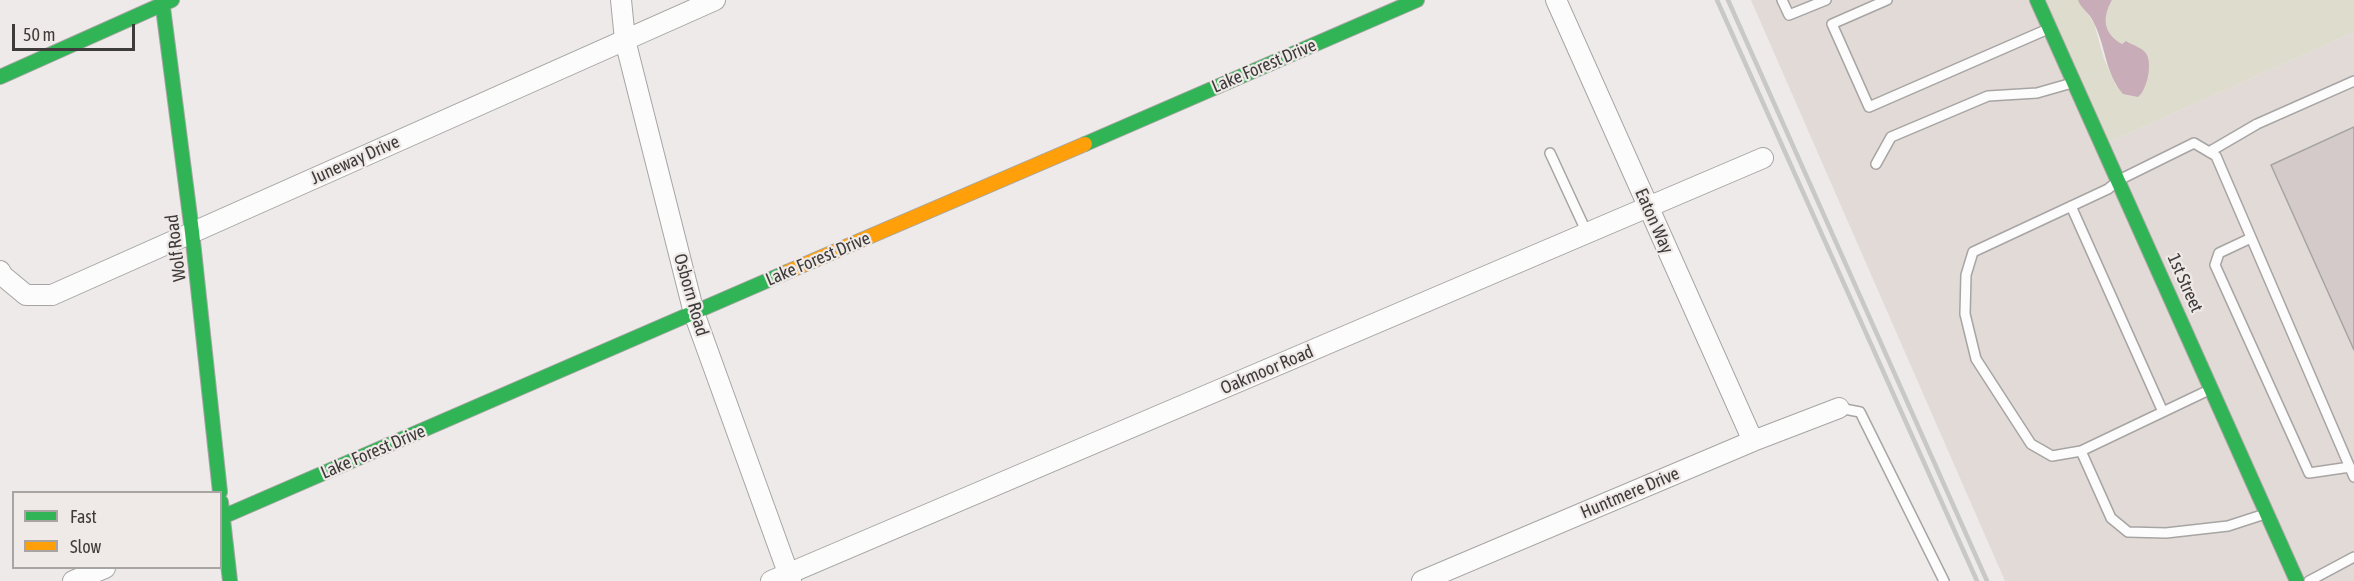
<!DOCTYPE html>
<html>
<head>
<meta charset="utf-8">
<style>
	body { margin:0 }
	#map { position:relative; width:2354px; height:581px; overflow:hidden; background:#edeae9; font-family:"Asap Condensed",sans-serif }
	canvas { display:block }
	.legend { position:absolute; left:12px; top:491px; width:210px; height:78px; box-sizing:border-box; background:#efe9e7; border:2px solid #a8a4a2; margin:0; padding:8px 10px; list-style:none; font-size:18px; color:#3e3c3b }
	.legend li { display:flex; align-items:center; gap:12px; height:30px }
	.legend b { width:30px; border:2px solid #a8a4a2 }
	.scale { position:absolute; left:12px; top:24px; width:123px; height:27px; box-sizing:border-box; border:3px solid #3e3c3b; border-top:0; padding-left:8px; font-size:18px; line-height:21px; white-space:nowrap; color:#3e3c3b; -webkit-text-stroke:4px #efe9e7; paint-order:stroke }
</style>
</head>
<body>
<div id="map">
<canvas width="2354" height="581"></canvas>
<ul class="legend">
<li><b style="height:8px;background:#30b455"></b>Fast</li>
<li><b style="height:8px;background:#ff9f0a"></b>Slow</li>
</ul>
<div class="scale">50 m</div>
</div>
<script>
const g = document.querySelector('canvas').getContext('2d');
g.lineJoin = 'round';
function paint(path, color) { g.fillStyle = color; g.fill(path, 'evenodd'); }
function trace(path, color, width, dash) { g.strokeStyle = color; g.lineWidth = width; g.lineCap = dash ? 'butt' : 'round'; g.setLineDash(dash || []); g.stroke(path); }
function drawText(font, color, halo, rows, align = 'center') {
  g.font = font + ' "Asap Condensed",sans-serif'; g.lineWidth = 4.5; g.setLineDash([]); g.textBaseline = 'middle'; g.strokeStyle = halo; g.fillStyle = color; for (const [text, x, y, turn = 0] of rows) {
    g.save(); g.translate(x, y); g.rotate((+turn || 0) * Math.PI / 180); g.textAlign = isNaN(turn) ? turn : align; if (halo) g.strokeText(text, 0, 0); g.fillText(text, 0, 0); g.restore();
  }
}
const built = new Path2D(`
	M1751,0H2045L2109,142L2354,32V581H2005Z`);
const green = new Path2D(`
	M2045,0H2078L2094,23L2104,59L2116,86L2145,87C2149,59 2152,56 2126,41L2122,44C2103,33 2102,18 2112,0H2354V32L2109,142Z`);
const water = new Path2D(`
	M2078,0H2112C2102,18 2103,33 2122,44L2126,41C2132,45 2144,48 2147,55C2152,66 2147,90 2138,97L2123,94C2105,73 2106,47 2094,23C2090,13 2081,9 2078,0Z`);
const building = new Path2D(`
	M2354,127V350L2271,165Z`);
const lane = new Path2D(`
	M1782,0L1789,15L1826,0
	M1887,0L1832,24L1869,107L2048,29
	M2209,152L2257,124L2354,81
	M1550,153L1587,233
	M1876,164L1891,137L1988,96L2037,93L2072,83
	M2071,206L2163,412
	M2251,238L2219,253L2215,265L2309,473L2350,467
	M2209,390L2081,451L2111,518L2128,532L2166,533L2228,526L2265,514
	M1839,408L1860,412L1944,581
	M2081,451L2052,456L2031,444L1976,359L1965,314L1966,275L1973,252L2108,189L2119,180L2194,143L2216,156L2354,477
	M2309,581L2354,557`);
const street = new Path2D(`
	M621,0L625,40L694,313L791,581
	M1556,0L1753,441
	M0,271L3,276L26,295H52L715,0
	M73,581L105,568
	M771,581L1763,158
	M1422,581L1753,441L1839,408`);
const fast = new Path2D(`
	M162,0L192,232L220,492
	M2037,0L2297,581
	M0,77L172,0
	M1085,144L1417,0
	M221,502L230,581
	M220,518L787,272`);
const slow = new Path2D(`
	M787,272L1085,144`);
const rail = new Path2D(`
	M1717,0L1977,581
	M1728,0L1987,581`);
const streetNames = [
	["Lake Forest Drive",1264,66,-23],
	["Juneway Drive",355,160,-24],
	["Eaton Way",1654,221,66],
	["Wolf Road",176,248,-97],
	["Lake Forest Drive",818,259,-23],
	["1st Street",2185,283,66],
	["Osborn Road",691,295,74],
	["Oakmoor Road",1267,370,-23],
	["Lake Forest Drive",373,452,-23],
	["Huntmere Drive",1630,493,-23]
];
paint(built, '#e2dad6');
paint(green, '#dedccd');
paint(water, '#c8acb7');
paint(building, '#d3cac9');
trace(building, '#a6a4a3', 1.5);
trace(lane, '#a7a5a4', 12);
trace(street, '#a7a5a4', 22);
trace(fast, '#a7a5a4', 16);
trace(slow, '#a7a5a4', 16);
trace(lane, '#fcfcfc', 9);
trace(street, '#fcfcfc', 20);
trace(fast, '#30b455', 14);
trace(slow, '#ff9f0a', 14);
trace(rail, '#c8c8c8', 4.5);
drawText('18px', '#3e3c3b', '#efe9e7', streetNames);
</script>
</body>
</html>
